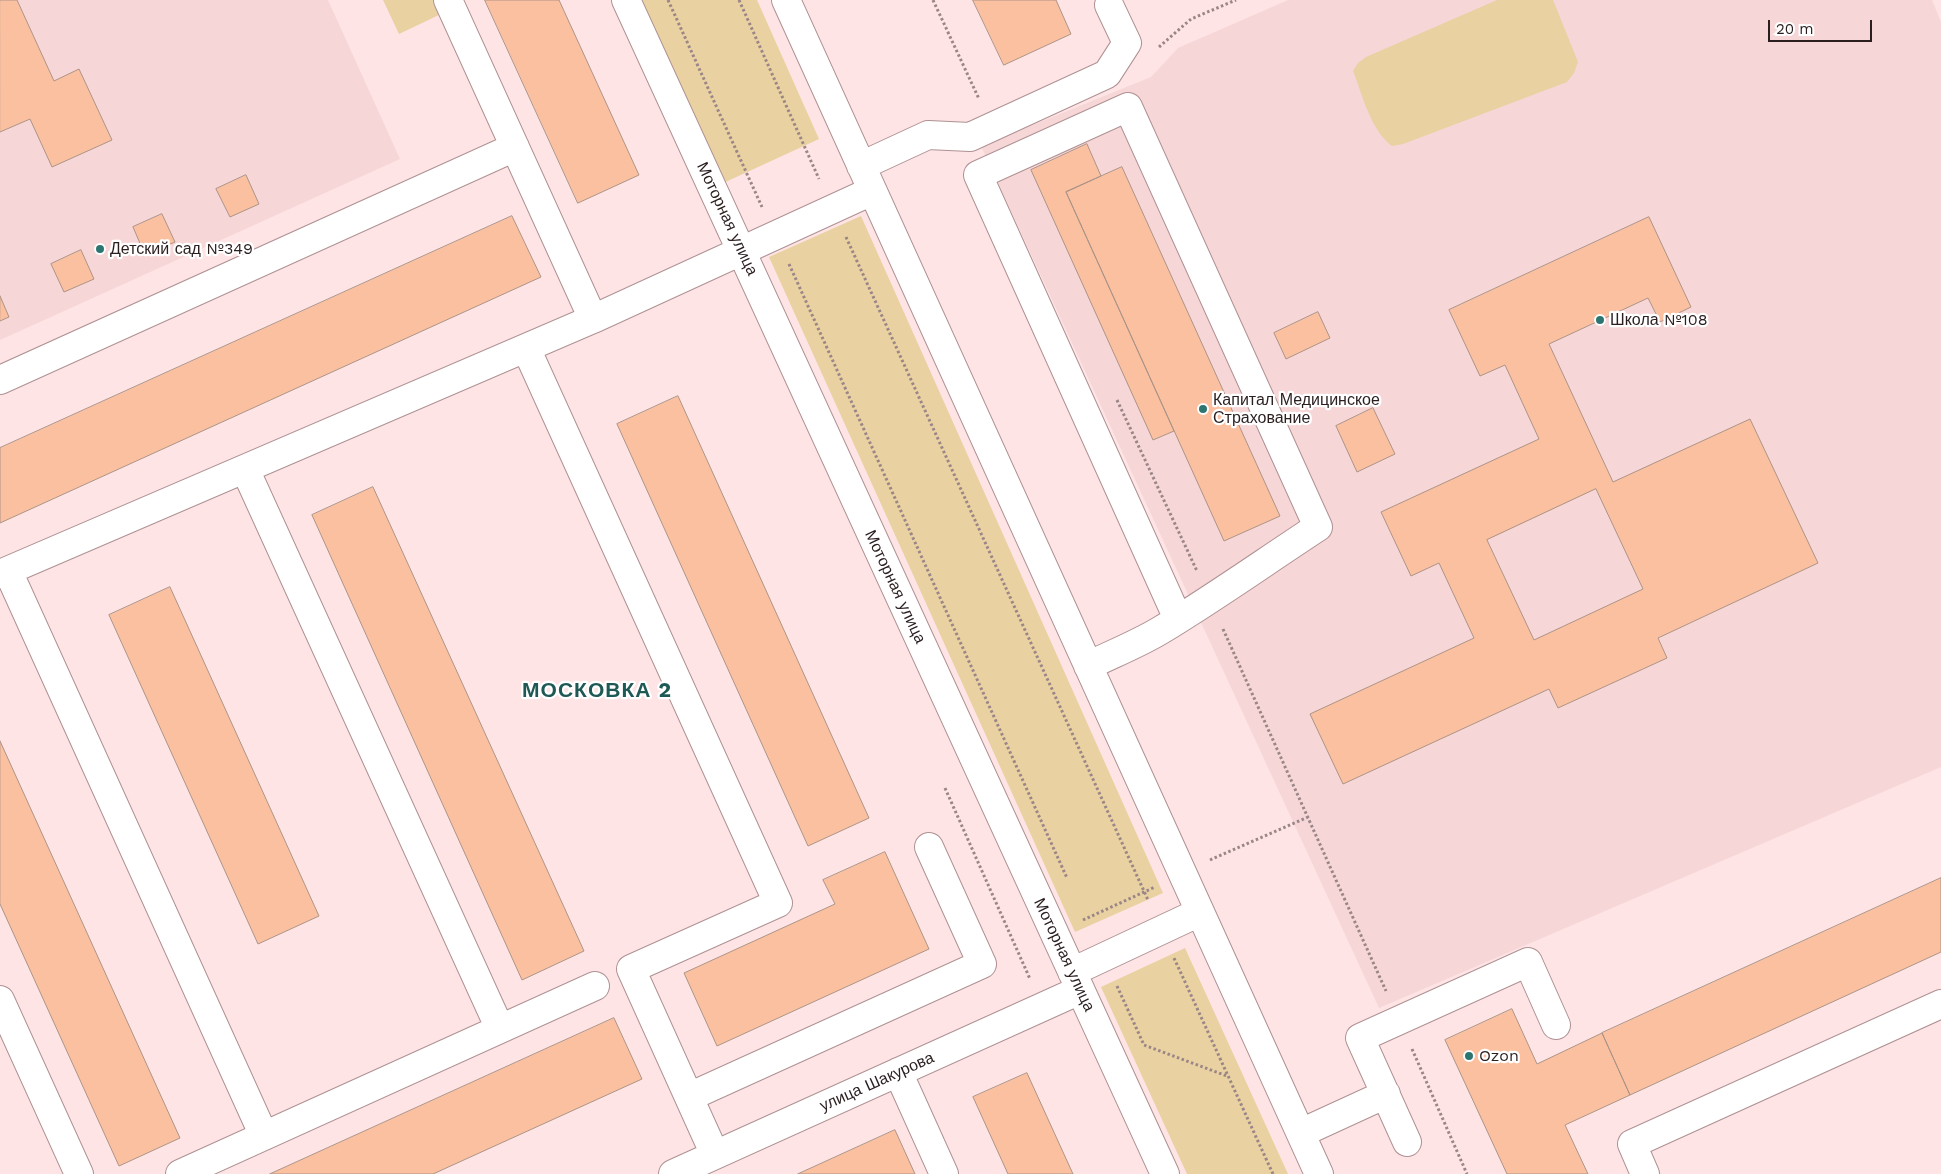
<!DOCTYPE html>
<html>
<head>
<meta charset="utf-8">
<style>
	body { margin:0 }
	#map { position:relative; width:1941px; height:1174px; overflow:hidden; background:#fee4e5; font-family:"Work Sans",sans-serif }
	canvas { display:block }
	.scale { position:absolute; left:1768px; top:20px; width:104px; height:22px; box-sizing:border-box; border:2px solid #2a1e1f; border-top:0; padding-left:6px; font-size:15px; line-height:18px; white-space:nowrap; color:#2a1e1f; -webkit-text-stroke:4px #fff; paint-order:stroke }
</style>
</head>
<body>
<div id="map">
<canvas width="1941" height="1174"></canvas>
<div class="scale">20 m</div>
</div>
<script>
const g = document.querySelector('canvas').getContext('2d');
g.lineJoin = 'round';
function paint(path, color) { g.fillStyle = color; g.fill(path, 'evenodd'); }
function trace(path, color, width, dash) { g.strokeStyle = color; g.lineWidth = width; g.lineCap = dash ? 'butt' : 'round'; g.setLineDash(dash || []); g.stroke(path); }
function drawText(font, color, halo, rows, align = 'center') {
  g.font = font + ' "Work Sans",sans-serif'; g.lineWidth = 4.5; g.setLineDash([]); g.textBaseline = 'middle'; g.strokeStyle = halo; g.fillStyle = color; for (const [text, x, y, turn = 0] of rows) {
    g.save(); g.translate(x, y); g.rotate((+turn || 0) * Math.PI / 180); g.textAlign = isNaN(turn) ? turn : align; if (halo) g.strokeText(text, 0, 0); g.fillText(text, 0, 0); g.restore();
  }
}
const built = new Path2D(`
	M0,0H328L400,159L0,340Z
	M1288,0H1932L1941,22V767L1379,1008L981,146L1151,77L1178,48Z`);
const green = new Path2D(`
	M383,0H435L441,14L399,34Z
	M635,0H757L819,139L719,185Z
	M1497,0H1553L1578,62L1574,73L1567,82L1403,144L1392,146C1370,129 1363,96 1353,71L1358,63L1366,57Z
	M861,216L1163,893L1075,932L769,257Z
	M1185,948L1288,1174H1187L1101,987Z`);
const building = new Path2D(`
	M0,0H17L54,81L79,69L112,140L52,167L30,119L0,132Z
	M485,0H559L639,175L578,203Z
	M973,0H1056L1071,34L1004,65Z
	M1087,144L1101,176L1066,192L1174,431L1153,440L1031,170Z
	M1122,167L1280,516L1224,541L1066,192Z
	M246,175L259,204L230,217L216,189Z
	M162,214L175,242L145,255L133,227Z
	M512,216L541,277L0,523V448Z
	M1649,217L1691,307L1660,322L1648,298L1549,344L1613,482L1750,419L1818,563L1658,638L1667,658L1558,708L1549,689L1343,784L1310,714L1474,638L1439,563L1411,576L1381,512L1539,439L1505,365L1480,376L1449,310ZM1596,489L1643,589L1534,640L1487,540Z
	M81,250L94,279L64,292L51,264Z
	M0,296L9,317L0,321Z
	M1318,312L1330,338L1286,359L1274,333Z
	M678,396L869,818L808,846L617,424Z
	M1373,408L1395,454L1357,472L1336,426Z
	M373,487L584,951L522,980L312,515Z
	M170,587L319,916L258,944L109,615Z
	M0,741L180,1138L119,1166L0,904Z
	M885,852L929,949L717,1046L684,973L835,904L823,880Z
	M1941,878V952L1630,1095L1602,1033Z
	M1512,1009L1537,1064L1602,1033L1630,1095L1565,1125L1588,1174H1507L1445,1040Z
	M614,1018L642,1079L433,1174H270Z
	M1027,1073L1073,1174H1008L973,1097Z
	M895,1130L915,1174H798Z`);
const path = new Path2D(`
	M668,0L762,207
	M739,0L819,179
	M933,0L979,99
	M1159,47L1191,19L1236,0
	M846,237L1148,900
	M789,264L1067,878
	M1117,400L1197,571
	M1223,629L1386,991
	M945,788L1030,979
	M1210,860L1308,817
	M1083,920L1155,887
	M1174,958L1273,1174
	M1117,986L1144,1045L1227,1076
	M1412,1049L1467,1174`);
const minor = new Path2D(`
	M448,0L593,319
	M626,0L1165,1174
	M786,0L1319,1174
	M861,166L928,135L970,137L1107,74L1127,43L1109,5
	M526,348L778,903L631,969L715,1155
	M0,380L515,147
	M245,469L500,1029
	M8,571L264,1136
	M0,574L593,319L872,191
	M1088,666C1112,654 1138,644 1161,630C1214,598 1266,561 1318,527L1128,107L978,175L1178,619
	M1072,972L1200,912
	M0,1000L79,1174
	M898,1072L944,1174
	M689,1097L982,964L929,847
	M1301,1133L1386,1094
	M1407,1142L1360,1038L1528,962L1556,1025
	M180,1174L595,986
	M673,1174L1080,990
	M1645,1174L1632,1144L1941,1004`);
const markers = [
	[100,249,5,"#2d7570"],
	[1600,320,5,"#2d7570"],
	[1203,409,5,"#2d7570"],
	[1469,1056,5,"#2d7570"]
];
const streetNames = [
	["Моторная улица",727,219,65],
	["Моторная улица",895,587,65],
	["Моторная улица",1064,955,65],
	["улица Шакурова",877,1082,-24]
];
const poiNames = [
	["Детский сад №349",110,249],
	["Школа №108",1610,320],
	["Капитал Медицинское",1213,400],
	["Страхование",1213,418],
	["Ozon",1479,1056]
];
const districtNames = [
	["МОСКОВКА 2",597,691]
];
paint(built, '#f7d6d7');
paint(green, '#e9d1a1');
paint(building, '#fac0a0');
trace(building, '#ad9487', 1);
trace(minor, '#af9193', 30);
trace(path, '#9a8687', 3, [2.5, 2.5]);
trace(minor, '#fff', 28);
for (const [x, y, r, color] of markers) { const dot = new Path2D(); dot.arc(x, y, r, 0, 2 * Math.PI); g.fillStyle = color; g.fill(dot); trace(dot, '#fff', 2); }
drawText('16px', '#2a1e1f', '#fff', streetNames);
drawText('16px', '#2a1e1f', '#fff', poiNames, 'left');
g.letterSpacing = '1px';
drawText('bold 21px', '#1f5955', '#fff', districtNames);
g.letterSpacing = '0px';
</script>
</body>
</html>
